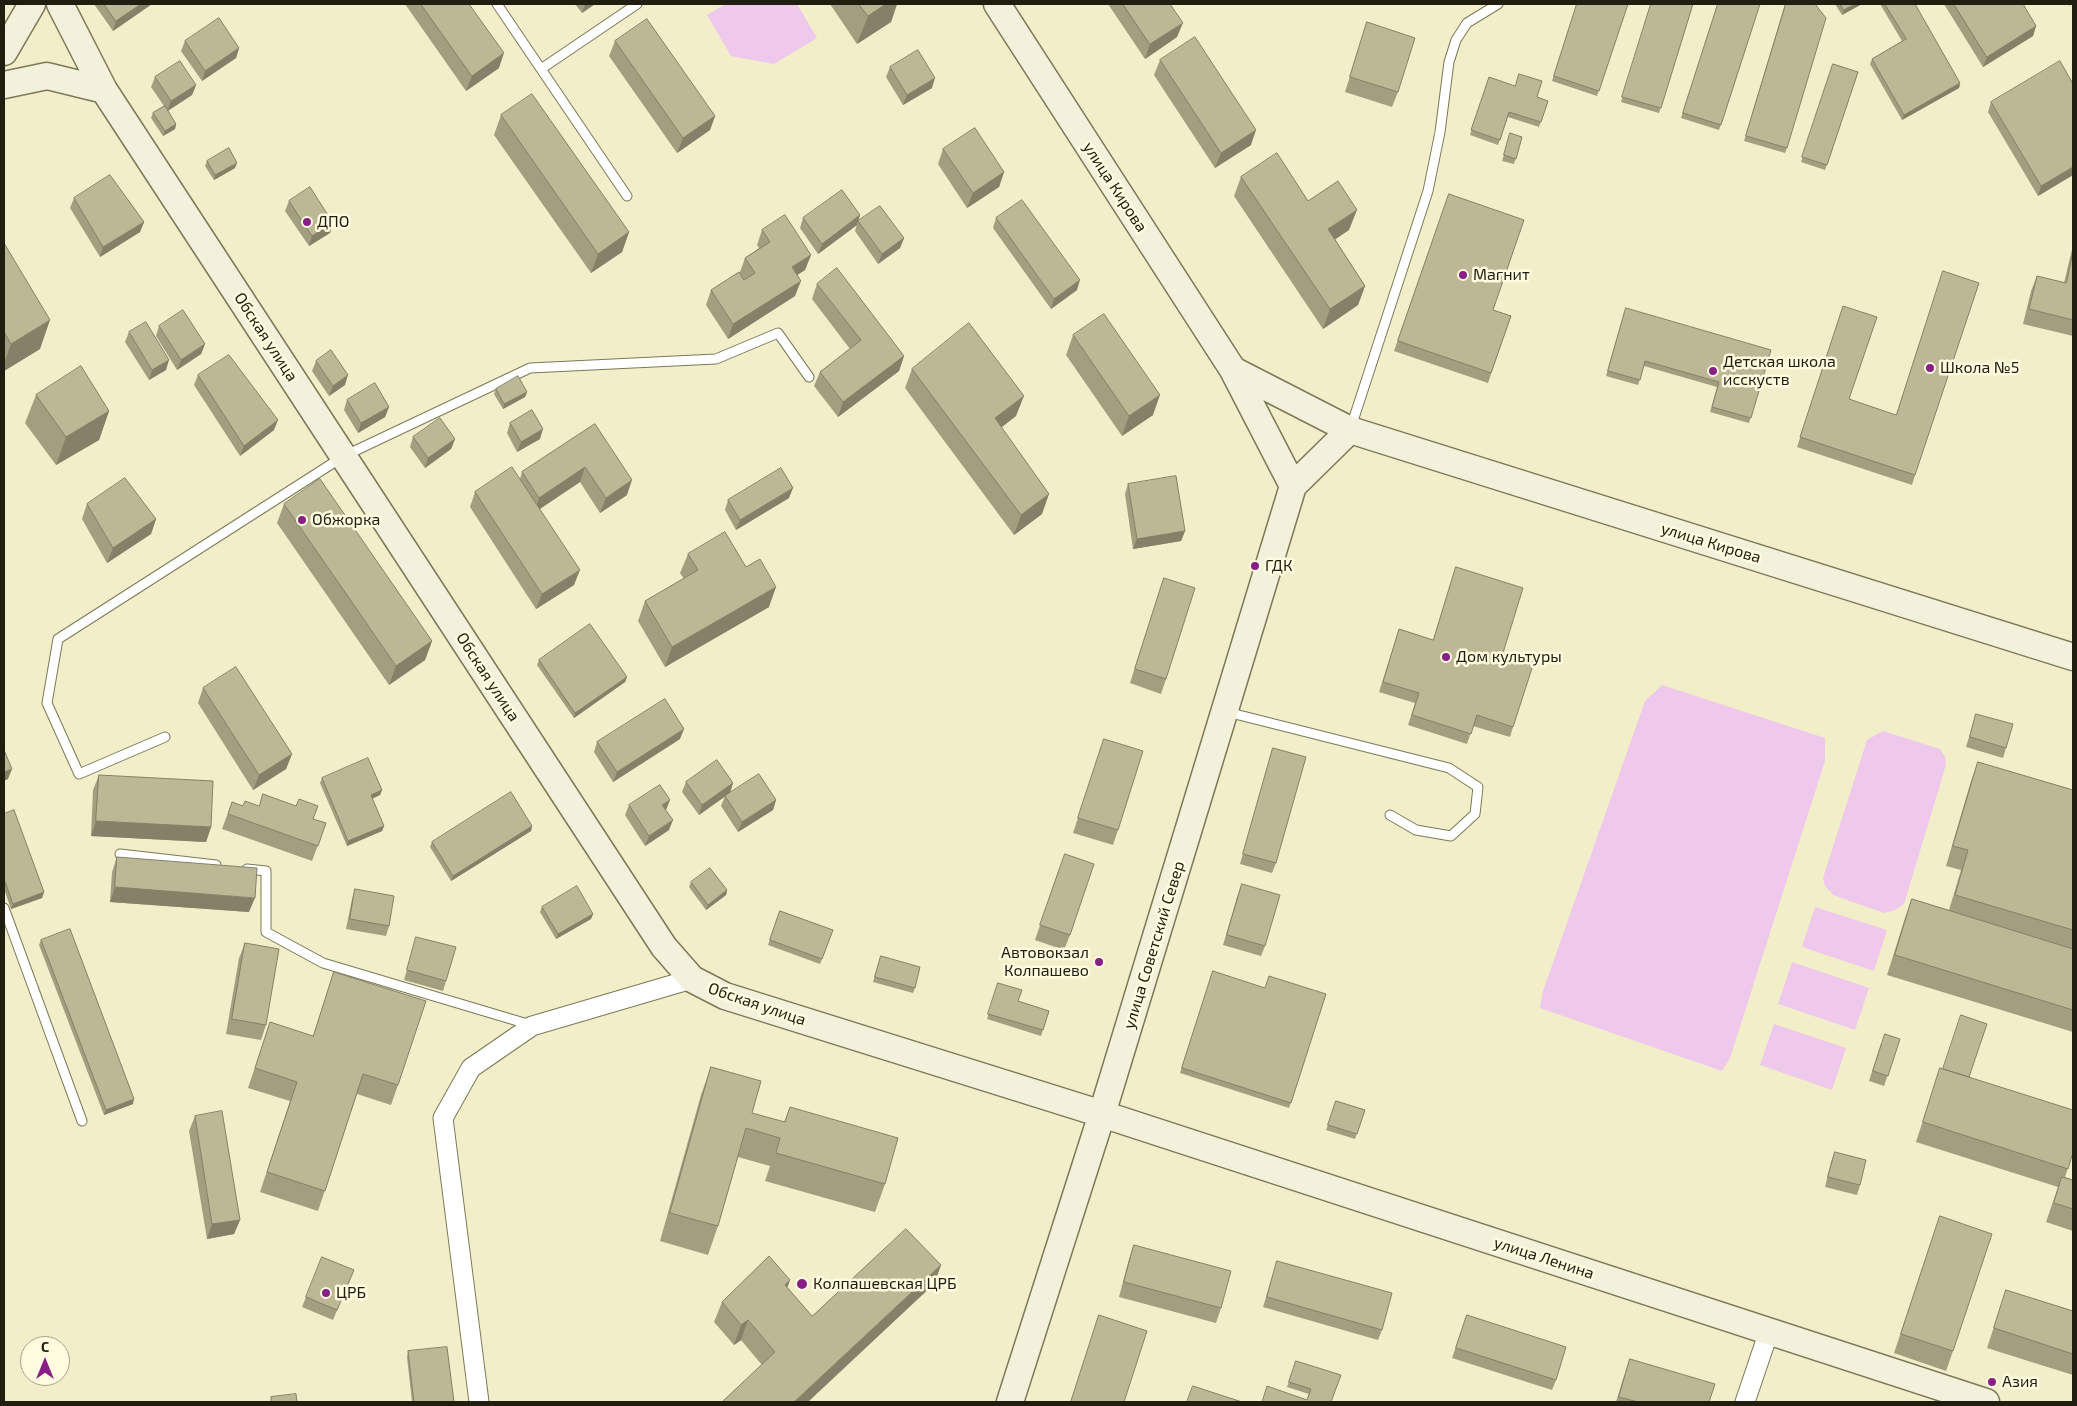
<!DOCTYPE html>
<html>
<head>
<meta charset="utf-8">
<style>
	body { margin:0 }
	#map { position:relative; width:2077px; height:1406px; overflow:hidden; background:#f2eeca; font-family:"Exo 2",sans-serif }
	canvas { display:block }
	.frame { position:absolute; inset:0; border:5px solid #201e11; pointer-events:none }
	.north { position:absolute; left:20px; top:1336px; width:50px; height:50px; box-sizing:border-box; background:#fefbde; border:1px solid #a5a38c; border-radius:50%; rotate:0deg; font-size:14px; font-weight:700; line-height:20px; text-align:center; color:#201e11 }
	.north::after { content:''; display:block; margin:auto; width:18px; height:22px; background:#871f86; clip-path:polygon(50% 0,100% 100%,50% 72%,0 100%) }
</style>
</head>
<body>
<div id="map">
<canvas width="2077" height="1406"></canvas>
<div class="frame"></div>
<div class="north">С</div>
</div>
<script>
const g = document.querySelector('canvas').getContext('2d');
g.lineJoin = 'round';
function paint(path, color) { g.fillStyle = color; g.fill(path, 'evenodd'); }
function trace(path, color, width, dash) { g.strokeStyle = color; g.lineWidth = width; g.lineCap = dash ? 'butt' : 'round'; g.setLineDash(dash || []); g.stroke(path); }
function drawText(font, color, halo, rows, align = 'center') {
  g.font = font + ' "Exo 2",sans-serif'; g.lineWidth = 5; g.setLineDash([]); g.textBaseline = 'middle'; g.strokeStyle = halo; g.fillStyle = color; for (const [text, x, y, turn = 0] of rows) {
    g.save(); g.translate(x, y); g.rotate((+turn || 0) * Math.PI / 180); g.textAlign = isNaN(turn) ? turn : align; if (halo) g.strokeText(text, 0, 0); g.fillText(text, 0, 0); g.restore();
  }
}
const green = new Path2D(`
	M726,4H797L817,38L774,64L731,56L707,15Z
	M1662,685L1825,738V761L1730,1058L1722,1071L1540,1008L1543,991L1645,701Z
	M1883,731L1940,749L1945,757L1946,765L1904,904L1895,910L1884,913L1833,895L1825,886L1823,878L1867,740Z
	M1815,907L1887,930L1874,971L1802,947Z
	M1792,962L1869,988L1855,1030L1778,1004Z
	M1774,1024L1846,1048L1832,1090L1760,1065Z`);
const path = new Path2D(`
	M2070,4L2073,8`);
const lane = new Path2D(`
	M497,4L541,69
	M627,196L541,69L637,4
	M1351,427L1428,191L1440,132L1449,62L1456,40L1467,23L1498,4
	M1227,712L1449,768L1478,787L1475,814L1451,836L1416,830L1390,815
	M165,737L79,774L47,703L58,639L344,456L530,368L716,359L778,333L809,377
	M120,854L216,865
	M247,869L266,871V932L323,963L531,1025
	M4,908L82,1121`);
const street = new Path2D(`
	M479,1402L443,1118L471,1068L532,1026L692,979
	M1745,1402L1769,1331`);
const secondary = new Path2D(`
	M60,4L104,90L664,947L692,979L725,996L1102,1114L1986,1402
	M997,4L1233,370L1293,486
	M4,52L32,4
	M4,85L47,76L104,90
	M1233,370L1350,430L2073,657
	M1010,1402L1102,1114L1293,486L1350,430`);
const wall = new Path2D(`
	M94,4H152L113,31Z
	M405,4H469L499,68L466,91Z
	M575,4H595L582,13Z
	M830,4H897L891,22L857,44Z
	M1108,4H1170L1177,37L1145,59Z
	M1577,4H1628L1597,96L1552,81Z
	M1651,4H1693L1659,113L1621,102Z
	M1718,4H1760L1719,130L1681,118Z
	M1785,4L1787,148L1785,153L1744,141Z
	M1835,4H1862L1842,15Z
	M1880,4H1915L1960,83L1959,88L1902,120L1870,64L1872,59L1902,41Z
	M1944,4H2023L2036,26L2033,36L1983,67Z
	M1367,22L1398,92L1392,107L1345,92Z
	M185,41L239,48L236,58L202,81L181,51Z
	M615,41L715,116L710,130L677,153L609,56Z
	M1160,60L1251,145L1215,168L1154,75Z
	M1833,64L1858,72L1825,170L1801,162Z
	M890,67L932,88L903,105L886,77Z
	M155,77L196,85L192,95L168,111L176,124L175,129L163,136L151,118L153,113L164,106L151,87Z
	M1489,77L1537,97L1548,101L1539,127L1508,117L1498,145L1470,135Z
	M1991,102L2073,175L2038,196L1988,112Z
	M501,115L629,232L622,252L591,273L494,135Z
	M1522,137L1514,164L1502,161L1509,138Z
	M943,149L1004,172L999,187L967,208L938,164Z
	M207,161L235,168L214,180L205,166Z
	M1241,177L1308,201L1349,230L1335,239L1365,286L1358,305L1323,329L1234,196Z
	M1449,194L1493,310L1511,316L1488,383L1394,351Z
	M74,198L144,222L140,232L100,257L70,208Z
	M289,201L330,233L309,246L285,211Z
	M860,215L857,225L818,254L800,228L803,218Z
	M996,218L1077,290L1051,309L993,228Z
	M858,221L904,238L900,248L878,264L855,231Z
	M762,230L811,255L805,270L797,275L795,296L728,339L706,305L711,290L740,272L745,258L759,248L757,245Z
	M4,243L40,349L4,371Z
	M2073,245V336L2023,324L2031,291L2037,276L2064,283Z
	M817,284L904,356L899,371L838,417L814,386L820,372L850,349L812,299Z
	M1624,313L1771,350L1749,423L1710,412L1717,387L1644,366L1638,385L1606,376Z
	M1840,316L1849,399L1915,475L1912,485L1797,447Z
	M159,326L205,344L201,354L177,370L156,336Z
	M129,332L166,370L149,380L125,342Z
	M1073,335L1153,415L1122,436L1066,355Z
	M316,361L345,385L329,396L312,371Z
	M912,369L1016,416L1001,427L1042,514L1014,535L905,388Z
	M198,375L274,430L240,456L194,385Z
	M496,389L527,392L525,397L503,409L494,394Z
	M36,395L109,411L99,440L56,465L25,423Z
	M347,400L389,407L385,417L358,433L344,410Z
	M510,423L540,439L517,452L507,433Z
	M595,424L627,495L600,513L580,482L539,509L574,585L536,609L470,507L475,492L520,479L522,472Z
	M413,437L455,439L451,449L425,468L410,447Z
	M1128,484L1185,531L1181,541L1133,549L1125,494Z
	M789,498L736,530L725,510L728,500Z
	M87,504L156,519L151,534L107,563L82,519Z
	M284,504L432,641L425,660L389,685L277,523Z
	M688,554L746,567L769,607L665,667L638,621L645,601L684,579L680,573Z
	M1456,567L1503,653L1513,727L1510,737L1473,726L1467,744L1408,725L1415,703L1379,692L1399,629L1433,640Z
	M1164,578L1166,679L1161,694L1130,683Z
	M539,660L627,677L625,682L574,718L537,665Z
	M203,688L292,754L286,769L253,790L198,703Z
	M1976,714L2006,748L2003,758L1966,747Z
	M680,739L613,782L594,752L597,742Z
	M1104,739L1118,830L1113,845L1073,833Z
	M1273,748L1276,863L1272,873L1240,864L1270,758Z
	M1978,762L2073,790V1032L1887,975L1905,918L1912,899L1949,910L1961,870L1946,866L1971,781Z
	M99,775L211,827L206,842L91,836L93,790Z
	M322,778L382,790L380,795L372,799L384,826L382,831L347,846L320,783Z
	M686,782L733,783L730,793L776,800L773,810L738,832L721,806L725,796L699,815L682,792Z
	M232,802L243,806L313,819L326,823L312,861L222,829Z
	M629,805L669,830L645,846L625,815Z
	M4,814L44,892L42,898L11,909L4,889Z
	M532,826L531,831L451,881L430,847L432,842Z
	M117,857L249,912L110,902L112,872Z
	M1059,869L1070,935L1064,950L1035,940Z
	M691,882L727,890L726,895L706,910L689,887Z
	M1242,884L1265,946L1261,956L1223,945L1238,894Z
	M355,889L389,926L386,936L346,929L352,899Z
	M542,907L593,914L591,919L556,939L540,912Z
	M780,911L833,930L820,964L768,945Z
	M416,937L446,981L443,991L404,980Z
	M41,940L133,1104L104,1115L39,945Z
	M245,943L266,1025L261,1040L226,1034L239,958Z
	M881,956L915,988L913,993L873,982Z
	M1213,971L1265,988L1326,994L1289,1108L1180,1073Z
	M334,972L398,1085L391,1105L357,1094L318,1211L260,1192L290,1101L248,1088L270,1022L313,1036Z
	M998,983L1018,1001L1049,1011L1041,1036L987,1019Z
	M1900,1039L1884,1086L1869,1081L1881,1044Z
	M711,1067L752,1113L784,1122L790,1107L885,1184L875,1212L765,1181L770,1166L738,1157L718,1226L708,1255L660,1241L701,1095Z
	M1940,1068L1969,1077L2073,1152L2065,1177L2073,1180V1231L2046,1222L2058,1187L1916,1142Z
	M1336,1101L1365,1110L1355,1139L1326,1130Z
	M195,1116L240,1220L234,1234L207,1239L189,1131Z
	M1835,1152L1860,1185L1857,1195L1825,1187L1831,1162Z
	M1940,1216L1953,1351L1946,1371L1894,1353Z
	M1134,1245L1221,1308L1216,1323L1119,1297L1129,1259Z
	M1277,1261L1382,1330L1378,1340L1263,1307Z
	M941,1265L934,1284L762,1365L741,1340L734,1345L714,1322L722,1302L788,1288L812,1316Z
	M350,1280L333,1320L302,1307L306,1297Z
	M2006,1290L2073,1311V1375L1987,1348Z
	M1099,1315L1124,1402H1071L1094,1330Z
	M1467,1315L1556,1380L1552,1390L1452,1358Z
	M408,1351L454,1402H412L407,1357Z
	M1630,1359L1709,1402H1616L1623,1379Z
	M1296,1361L1331,1402L1307,1399L1309,1394L1287,1387Z`);
const shadedWall = new Path2D(`
	M141,4H152L113,31L116,21Z
	M585,4H595L582,13Z
	M886,4H897L891,22L857,44L868,16Z
	M1855,4H1862L1842,15L1844,10Z
	M1183,23L1177,37L1145,59L1150,44Z
	M2036,26L2033,36L1983,67L1987,57Z
	M239,48L236,58L202,81L205,71Z
	M504,53L499,68L466,91L472,76Z
	M935,78L932,88L903,105L907,95Z
	M1960,83L1959,88L1902,120L1904,115Z
	M196,85L192,95L167,111L171,101Z
	M715,116L710,130L677,153L683,138Z
	M176,124L175,129L163,136L165,131Z
	M1256,130L1251,145L1215,168L1221,153Z
	M237,163L235,168L214,180L215,175Z
	M2073,167V175L2038,196L2041,186Z
	M1004,172L999,187L967,208L973,193Z
	M1357,210L1349,230L1321,249L1328,229Z
	M860,215L857,225L818,254L822,244Z
	M144,222L140,232L100,257L103,247Z
	M333,223L330,233L309,246L312,236Z
	M629,232L622,252L591,273L598,254Z
	M904,238L900,248L878,264L882,254Z
	M811,255L805,270L786,282L792,267Z
	M1080,280L1077,290L1051,309L1054,299Z
	M801,281L795,296L728,339L733,324Z
	M1365,286L1358,305L1323,329L1330,309Z
	M50,320L40,349L4,371V364L11,344Z
	M205,344L201,354L177,370L181,360Z
	M904,356L899,371L838,417L843,402Z
	M169,360L166,370L149,380L152,370Z
	M348,375L345,385L329,396L333,386Z
	M527,392L525,397L503,409L504,404Z
	M1160,395L1153,415L1122,436L1129,416Z
	M1024,396L1016,416L988,438L995,418Z
	M389,407L385,417L358,433L361,423Z
	M109,411L99,440L56,465L66,437Z
	M278,420L274,430L240,456L244,446Z
	M543,429L540,439L517,452L521,442Z
	M455,439L451,449L425,468L428,458Z
	M585,467L580,482L534,513L539,498Z
	M632,480L627,495L600,513L606,498Z
	M793,488L789,498L736,530L740,520Z
	M1049,494L1042,514L1014,535L1021,515Z
	M156,519L151,534L107,563L113,548Z
	M1185,531L1181,541L1133,549L1137,539Z
	M580,570L574,585L536,609L542,594Z
	M776,587L769,607L665,667L672,647Z
	M432,641L425,660L389,685L396,666Z
	M627,677L625,682L574,718L575,713Z
	M684,729L680,739L613,782L617,772Z
	M292,754L286,769L253,790L259,775Z
	M12,769L8,779L4,781V772Z
	M733,783L730,793L699,815L702,805Z
	M382,790L380,795L369,800L371,795Z
	M670,800L666,810L662,805Z
	M776,800L773,810L738,832L742,822Z
	M673,820L669,830L645,846L649,836Z
	M96,821L211,827L206,842L91,836Z
	M384,826L382,831L347,846L348,841Z
	M532,826L531,831L451,881L453,876Z
	M115,887L255,898L249,912L110,902Z
	M727,890L726,895L706,910L708,905Z
	M44,892L42,898L11,909L13,904Z
	M593,914L591,919L556,939L558,934Z
	M134,1099L133,1104L104,1115L106,1110Z
	M240,1220L234,1234L207,1239L212,1224Z
	M941,1265L934,1284L808,1402H794Z
	M790,1280L783,1300L785,1285Z
	M748,1320L741,1340L734,1345L741,1325Z`);
const building = new Path2D(`
	M104,4H141L116,21Z
	M421,4H469L504,53L472,76Z
	M859,4H886L868,16Z
	M1123,4H1170L1183,23L1150,44Z
	M1577,4H1628L1599,91L1554,76Z
	M1651,4H1693L1661,108L1622,97Z
	M1718,4H1760L1721,125L1683,113Z
	M1786,4H1815L1826,18L1787,148L1746,136Z
	M1840,4H1855L1844,10Z
	M1885,4H1915L1960,83L1904,115L1872,59L1906,39Z
	M1954,4H2023L2036,26L1987,57Z
	M219,18L239,48L205,71L185,41Z
	M647,19L715,116L683,138L615,41Z
	M1367,22L1415,38L1398,92L1350,77Z
	M1195,37L1256,130L1221,153L1160,60Z
	M918,50L935,78L907,95L890,67Z
	M180,61L196,85L171,101L155,77Z
	M2060,61L2073,84V167L2041,186L1991,102Z
	M1833,64L1858,72L1827,165L1802,157Z
	M1519,74L1542,81L1537,97L1548,101L1541,122L1509,112L1500,140L1471,130L1489,77L1515,86Z
	M532,94L629,232L598,254L501,115Z
	M165,106L176,124L165,131L153,113Z
	M975,128L1004,172L973,193L943,149Z
	M1510,133L1522,137L1516,159L1504,155Z
	M229,148L237,163L215,175L207,161Z
	M1277,153L1308,201L1338,181L1357,210L1328,229L1365,286L1330,309L1241,177Z
	M110,175L144,222L103,247L74,198Z
	M310,187L333,223L312,236L289,201Z
	M842,190L860,215L822,244L803,218Z
	M1449,194L1524,220L1493,310L1511,316L1491,373L1398,341Z
	M1022,200L1080,280L1054,299L996,218Z
	M880,206L904,238L882,254L858,221Z
	M785,215L811,255L792,267L801,281L733,324L711,290L739,272L744,280L755,273L745,258L770,242L762,230Z
	M4,243L50,320L11,344L4,332Z
	M2073,252V320L2029,309L2037,276L2066,283Z
	M837,268L904,356L843,402L820,372L861,340L817,284Z
	M1943,271L1979,283L1915,475L1800,437L1843,306L1877,317L1849,399L1896,415Z
	M1626,308L1771,350L1751,418L1712,407L1719,382L1645,361L1640,380L1608,371Z
	M183,310L205,344L181,360L159,326Z
	M1104,314L1160,395L1129,416L1073,335Z
	M146,322L169,360L152,370L129,332Z
	M969,323L1024,396L995,418L1049,494L1021,515L912,369Z
	M331,350L348,375L333,386L316,361Z
	M229,355L278,420L244,446L198,375Z
	M81,366L109,411L66,437L36,395Z
	M518,376L527,392L504,404L496,389Z
	M375,383L389,407L361,423L347,400Z
	M532,410L543,429L521,442L510,423Z
	M440,418L455,439L428,458L413,437Z
	M595,424L632,480L606,498L585,467L539,498L522,472Z
	M512,467L580,570L542,594L475,492Z
	M781,468L793,488L740,520L728,500Z
	M1176,476L1185,531L1137,539L1128,484Z
	M125,478L156,519L113,548L87,504Z
	M320,479L432,641L396,666L284,504Z
	M725,532L746,567L760,559L776,587L672,647L645,601L698,570L688,554Z
	M1456,567L1523,588L1503,653L1534,662L1513,727L1477,715L1471,734L1412,715L1419,693L1383,682L1399,629L1433,640Z
	M1164,578L1195,588L1166,679L1135,669Z
	M590,624L627,677L575,713L539,660Z
	M236,667L292,754L259,775L203,688Z
	M665,699L684,729L617,772L597,742Z
	M1976,714L2013,724L2006,748L1970,737Z
	M1104,739L1143,751L1118,830L1078,818Z
	M1273,748L1306,757L1276,863L1243,854Z
	M4,750L12,769L4,772Z
	M368,758L382,790L371,795L384,826L348,841L322,778Z
	M717,760L733,783L702,805L686,782Z
	M1978,762L2073,790V930L1955,895L1968,850L1953,846Z
	M759,774L776,800L742,822L725,796Z
	M99,775L213,781L211,827L96,821Z
	M660,785L670,800L662,805L673,820L649,836L629,805Z
	M511,792L532,826L453,876L432,842Z
	M263,794L296,806L299,799L318,806L313,819L326,823L318,846L228,814L232,802L243,806L245,801L259,806Z
	M14,810L44,892L13,904L4,879V814Z
	M1065,854L1094,864L1070,935L1040,925Z
	M117,857L257,868L255,898L115,887Z
	M710,868L727,890L708,905L691,882Z
	M1242,884L1280,895L1265,946L1227,935Z
	M577,886L593,914L558,934L542,907Z
	M355,889L394,896L389,926L350,919Z
	M1912,899L2073,949V1010L1895,955Z
	M780,911L833,930L822,959L770,940Z
	M70,929L134,1099L106,1110L41,940Z
	M416,937L456,947L446,981L407,970Z
	M245,943L279,949L266,1025L232,1019Z
	M881,956L920,967L915,988L875,977Z
	M1213,971L1265,988L1269,976L1326,994L1291,1103L1182,1068Z
	M334,972L426,1001L398,1085L363,1074L325,1191L267,1172L297,1082L255,1068L270,1022L313,1036Z
	M998,983L1022,990L1018,1001L1049,1011L1043,1030L988,1014Z
	M1961,1015L1987,1024L1969,1077L1943,1069Z
	M1885,1034L1900,1039L1888,1076L1873,1071Z
	M711,1067L761,1081L752,1113L785,1122L790,1107L898,1138L885,1184L776,1153L780,1138L746,1128L718,1226L670,1213Z
	M1940,1068L2073,1110V1152L2068,1169L1923,1122Z
	M1336,1101L1365,1110L1357,1134L1328,1125Z
	M222,1111L240,1220L212,1224L195,1116Z
	M1835,1152L1866,1160L1860,1185L1828,1177Z
	M2062,1177L2073,1180V1209L2054,1203Z
	M1940,1216L1992,1234L1953,1351L1901,1334Z
	M906,1229L941,1265L794,1402H722L775,1352L748,1320L741,1325L722,1302L769,1256L790,1280L785,1285L812,1316Z
	M1134,1245L1231,1271L1221,1308L1124,1282Z
	M322,1257L354,1270L337,1310L306,1297Z
	M1277,1261L1392,1293L1382,1330L1267,1297Z
	M2006,1290L2073,1311V1354L1994,1328Z
	M1099,1315L1147,1331L1124,1402H1071Z
	M1467,1315L1566,1347L1556,1380L1456,1348Z
	M447,1347L454,1402H414L408,1351Z
	M1630,1359L1715,1384L1709,1402H1638L1619,1397Z
	M1296,1361L1341,1375L1331,1402H1262L1267,1386L1307,1400L1311,1389L1289,1382Z
	M1193,1386L1242,1402H1187Z
	M296,1394L297,1402H271V1397Z`);
const markers = [
	[307,222,5,"#871f86"],
	[1463,275,5,"#871f86"],
	[1930,368,5,"#871f86"],
	[1713,371,5,"#871f86"],
	[302,520,5,"#871f86"],
	[1255,566,5,"#871f86"],
	[1446,657,5,"#871f86"],
	[1099,962,5,"#871f86"],
	[802,1284,6,"#871f86"],
	[326,1293,5,"#871f86"],
	[1992,1382,5,"#871f86"]
];
const streetNames = [
	["улица Кирова",1115,187,57],
	["Обская улица",266,337,57],
	["улица Кирова",1711,543,17],
	["Обская улица",488,677,57],
	["улица Советский Север",1154,945,-73],
	["Обская улица",757,1004,19],
	["улица Ленина",1544,1258,18]
];
const poiNames = [
	["ДПО",317,222],
	["Магнит",1473,275],
	["Детская школа",1723,362],
	["исскуств",1723,380],
	["Школа №5",1940,368],
	["Обжорка",312,520],
	["ГДК",1265,566],
	["Дом культуры",1456,657],
	["Автовокзал",1089,953,"right"],
	["Колпашево",1089,971,"right"],
	["Колпашевская ЦРБ",813,1284],
	["ЦРБ",336,1293],
	["Азия",2002,1382]
];
paint(green, '#eec9eb');
trace(lane, '#7c7958', 11);
trace(street, '#7c7958', 21);
trace(secondary, '#7c7958', 29);
trace(path, '#9c997f', 3, [1, 4]);
trace(lane, '#fff', 9);
trace(street, '#fff', 19);
trace(secondary, '#f3f1db', 26);
paint(wall, '#a29e80');
paint(shadedWall, '#848168');
paint(building, '#bcb895');
trace(building, '#848168', 1);
for (const [x, y, r, color] of markers) { const dot = new Path2D(); dot.arc(x, y, r, 0, 2 * Math.PI); g.fillStyle = color; g.fill(dot); trace(dot, '#fefbde', 2); }
drawText('16px', '#201e11', '#fefbde', streetNames);
drawText('16px', '#201e11', '#fefbde', poiNames, 'left');
</script>
</body>
</html>
